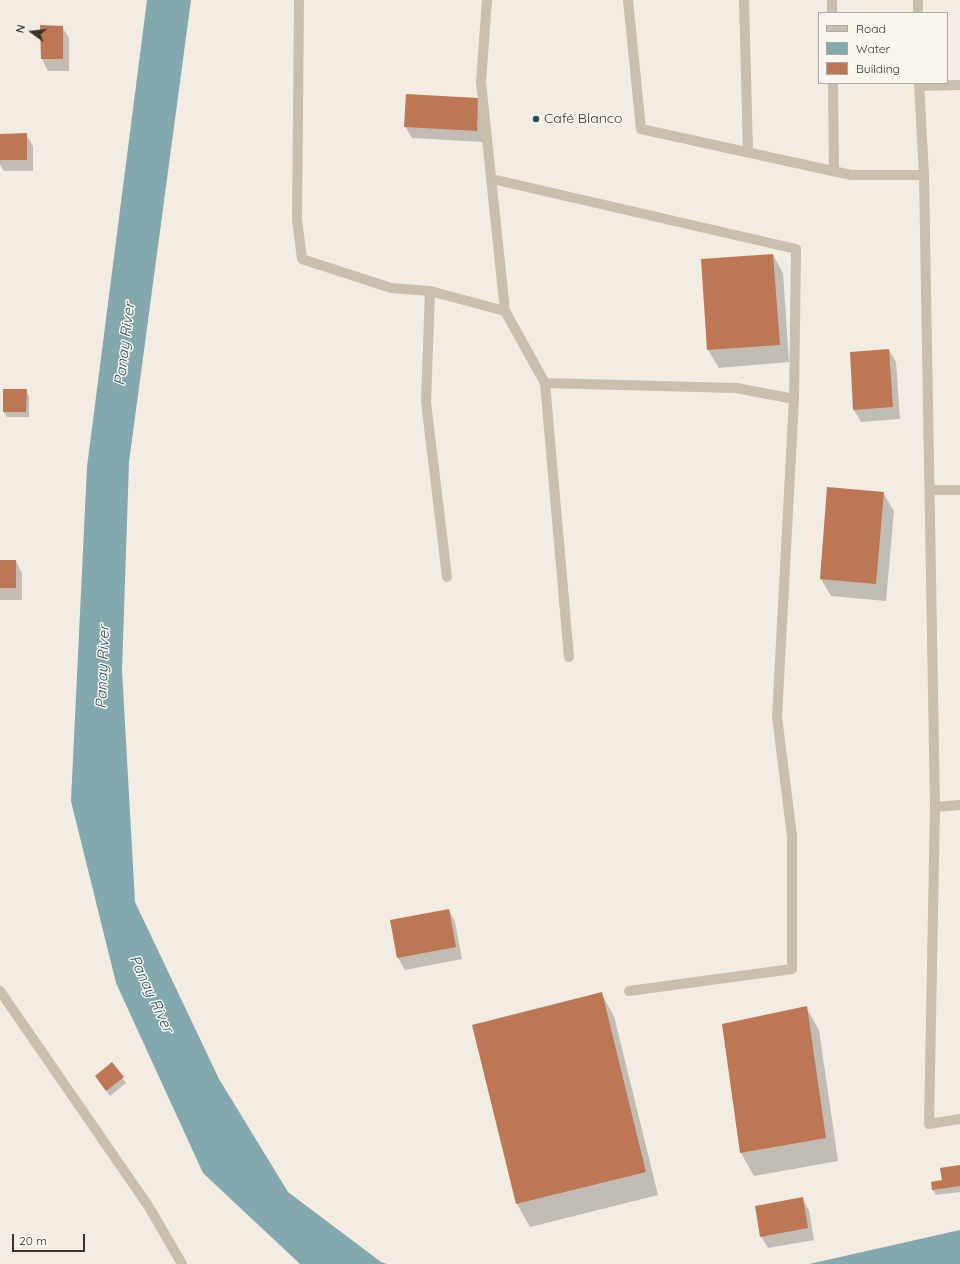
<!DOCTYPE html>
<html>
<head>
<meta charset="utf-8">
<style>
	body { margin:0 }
	#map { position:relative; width:960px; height:1264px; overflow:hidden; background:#f2ece2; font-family:Quicksand,sans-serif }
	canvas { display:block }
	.legend { position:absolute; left:818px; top:12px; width:130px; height:72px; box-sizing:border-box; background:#faf6ef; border:1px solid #ada8a1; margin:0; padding:5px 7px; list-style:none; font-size:12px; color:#3a322c }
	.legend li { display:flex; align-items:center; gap:8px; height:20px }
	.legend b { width:20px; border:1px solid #ada8a1 }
	.north { position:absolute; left:12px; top:12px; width:40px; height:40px; -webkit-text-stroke:3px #faf6ef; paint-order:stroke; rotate:285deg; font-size:11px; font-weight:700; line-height:16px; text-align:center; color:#3a322c }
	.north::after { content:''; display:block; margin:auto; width:14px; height:18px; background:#3a322c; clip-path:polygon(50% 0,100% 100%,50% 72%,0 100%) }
	.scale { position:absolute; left:12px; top:1234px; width:73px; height:18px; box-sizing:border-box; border:2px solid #3a322c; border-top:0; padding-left:5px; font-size:12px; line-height:14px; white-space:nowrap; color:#3a322c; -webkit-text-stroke:3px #faf6ef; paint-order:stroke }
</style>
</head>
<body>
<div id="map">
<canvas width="960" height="1264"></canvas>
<ul class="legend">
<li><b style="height:5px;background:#cabeae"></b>Road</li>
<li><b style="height:11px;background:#83a8ae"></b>Water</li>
<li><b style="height:11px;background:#be7754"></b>Building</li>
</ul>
<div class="north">N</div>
<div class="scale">20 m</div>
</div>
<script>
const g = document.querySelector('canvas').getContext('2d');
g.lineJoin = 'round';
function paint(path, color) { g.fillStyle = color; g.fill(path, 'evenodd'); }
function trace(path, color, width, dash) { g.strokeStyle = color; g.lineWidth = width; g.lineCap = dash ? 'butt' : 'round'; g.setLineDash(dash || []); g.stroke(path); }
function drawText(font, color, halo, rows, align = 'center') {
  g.font = font + ' Quicksand,sans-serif'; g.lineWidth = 3; g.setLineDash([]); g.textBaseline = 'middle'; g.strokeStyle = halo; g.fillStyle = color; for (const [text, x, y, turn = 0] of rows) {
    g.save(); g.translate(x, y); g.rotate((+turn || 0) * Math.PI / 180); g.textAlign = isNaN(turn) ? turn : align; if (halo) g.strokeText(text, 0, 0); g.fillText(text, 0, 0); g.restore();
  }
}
const water = new Path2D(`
	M147,0H191L129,462L122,670L135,902L219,1079L288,1192L381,1262L387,1264H300L203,1173L116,983L71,801L87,467Z
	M960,1230V1264H809Z`);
const shadow = new Path2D(`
	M62,27L69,38V71H48L42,59Z
	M478,99L484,111L483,142L412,138L405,126Z
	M26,134L33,146V171H4L0,165V135Z
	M773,255L783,273L789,362L719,368L708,350L702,260Z
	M889,350L896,362L900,419L861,422L854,410Z
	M26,390L29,396V417H7L4,412Z
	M883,493L894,511L886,601L831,596L821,579Z
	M0,561H16L22,573V600H0Z
	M449,910L455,922L462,959L405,970L398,958L391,921Z
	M601,993L614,1016L658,1195L530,1227L517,1204L473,1025Z
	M806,1007L819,1030L838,1161L754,1176L741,1153L723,1025Z
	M112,1064L126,1083L110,1096L96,1076Z
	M960,1166V1192L936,1195L933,1190L932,1182L943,1180Z
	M802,1199L809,1210L814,1240L768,1248L761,1236Z`);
const building = new Path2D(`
	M40,25L63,26V59H41Z
	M406,94L478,98L477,131L404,127Z
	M27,133V160H0V134Z
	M773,254L780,345L707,350L701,259Z
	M889,349L893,407L853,410L850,352Z
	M3,389H27L26,412H3Z
	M827,487L884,492L876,584L820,579Z
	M0,560H16V588H0Z
	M449,909L456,947L397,958L390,920Z
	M602,992L646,1172L516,1204L472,1025Z
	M807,1006L826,1138L740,1153L722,1024Z
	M112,1062L124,1077L106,1091L95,1076Z
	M960,1165V1186L932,1190L931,1182L942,1180L940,1168Z
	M803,1197L808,1228L760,1237L755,1206Z`);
const service = new Path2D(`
	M492,179L796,249L794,399
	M430,291L426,402L447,577
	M545,383L569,657`);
const minor = new Path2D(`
	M299,0L297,220L302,259L391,288L430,291L505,311
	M487,0L481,82L505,311L545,383L736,388L794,399L777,717L792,836V969L629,991
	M628,0L641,129L851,175H924
	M744,0L748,152
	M832,0V13
	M918,0V13
	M833,83L834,171
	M919,83L924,175L935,807L929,1124L960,1119
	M919,86L960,85
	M930,490H960
	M935,807L960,805`);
const tertiary = new Path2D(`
	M0,991L149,1207L182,1264`);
const markers = [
	[536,119,4,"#245159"]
];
const poiNames = [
	["Café Blanco",544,119]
];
const waterNames = [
	["Panay River",125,344,-83],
	["Panay River",103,667,-88],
	["Panay River",151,994,65]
];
paint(water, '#83a8ae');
paint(shadow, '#0003');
paint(building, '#be7754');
trace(service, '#cabeae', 10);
trace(minor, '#cabeae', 10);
trace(tertiary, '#cabeae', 10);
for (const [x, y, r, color] of markers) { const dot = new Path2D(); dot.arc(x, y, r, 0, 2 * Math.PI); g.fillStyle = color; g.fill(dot); trace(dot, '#faf6ef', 1.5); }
drawText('14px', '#3a322c', '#faf6ef', poiNames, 'left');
drawText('italic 15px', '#245159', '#faf6ef', waterNames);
</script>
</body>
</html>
